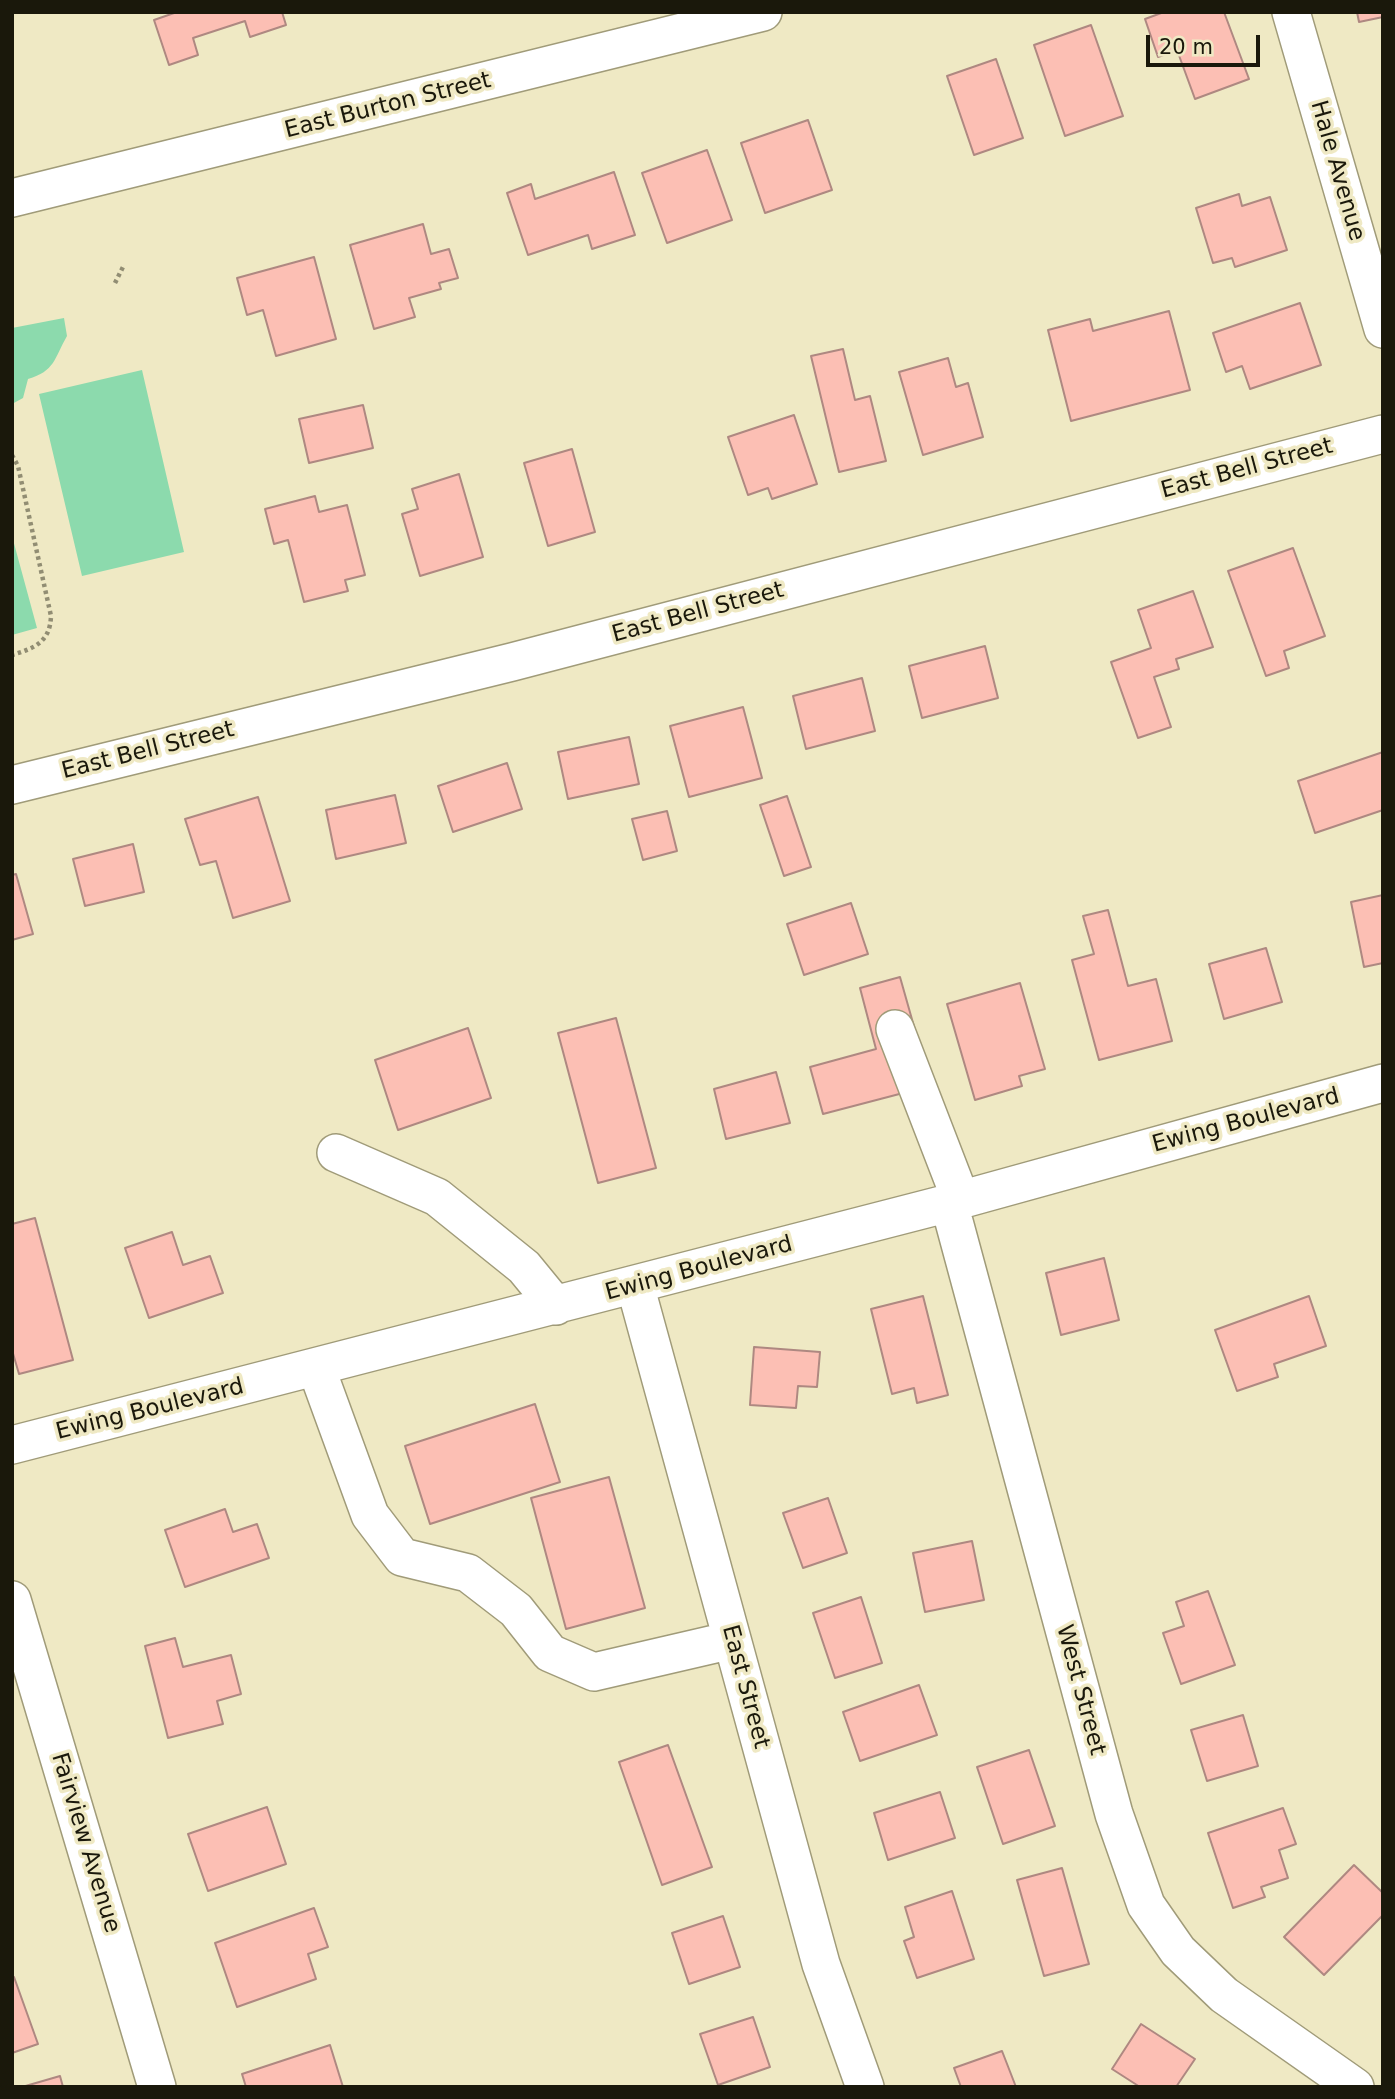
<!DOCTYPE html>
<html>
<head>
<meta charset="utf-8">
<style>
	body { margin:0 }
	#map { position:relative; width:1395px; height:2099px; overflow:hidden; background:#efe9c4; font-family:"DejaVu Sans",sans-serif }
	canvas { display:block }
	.frame { position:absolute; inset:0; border:14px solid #1a180b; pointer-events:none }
	.scale { position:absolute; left:1146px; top:35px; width:114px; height:32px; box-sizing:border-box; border:4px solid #1a180b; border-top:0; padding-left:9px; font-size:21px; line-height:24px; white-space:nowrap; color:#1a180b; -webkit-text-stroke:5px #efe9c4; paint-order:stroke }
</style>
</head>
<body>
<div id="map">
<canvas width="1395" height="2099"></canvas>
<div class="frame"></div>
<div class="scale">20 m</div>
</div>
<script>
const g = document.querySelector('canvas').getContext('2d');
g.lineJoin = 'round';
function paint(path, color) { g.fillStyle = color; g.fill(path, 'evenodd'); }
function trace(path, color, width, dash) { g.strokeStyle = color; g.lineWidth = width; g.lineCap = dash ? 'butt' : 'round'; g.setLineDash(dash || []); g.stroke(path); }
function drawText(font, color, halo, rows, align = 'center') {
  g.font = font + ' "DejaVu Sans",sans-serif'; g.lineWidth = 7; g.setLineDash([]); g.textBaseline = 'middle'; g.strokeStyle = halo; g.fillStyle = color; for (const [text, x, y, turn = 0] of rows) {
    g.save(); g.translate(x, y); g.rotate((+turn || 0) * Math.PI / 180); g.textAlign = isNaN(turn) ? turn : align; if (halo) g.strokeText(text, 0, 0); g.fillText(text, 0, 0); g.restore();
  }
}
const green = new Path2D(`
	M64,318L67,336C54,359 55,371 28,379L23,398L12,404V328Z
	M142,370L184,552L82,576L39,394Z
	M12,536L37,628L12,635Z`);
const building = new Path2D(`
	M177,12H282L286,25L250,37L245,21L193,38L198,55L169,65L154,20Z
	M1164,12H1224L1249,79L1195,99L1177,50L1158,57L1145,19Z
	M1357,12H1383V17L1359,22Z
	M1091,25L1123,116L1065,136L1034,45Z
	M996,59L1023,138L974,155L947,76Z
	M808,120L832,190L765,213L741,143Z
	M707,150L732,220L667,243L642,173Z
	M614,172L635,235L592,249L588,235L528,255L507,193L531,184L535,199Z
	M1239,194L1242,206L1270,197L1287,250L1235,267L1232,258L1213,263L1196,208Z
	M423,224L431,254L449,249L458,278L439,283L441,289L409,298L415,317L374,329L350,245Z
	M314,257L336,339L276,356L263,310L247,315L237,278Z
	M1300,303L1321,365L1250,389L1242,366L1226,372L1213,333Z
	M1169,311L1190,390L1071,421L1048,330L1090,319L1093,331Z
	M843,349L855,400L870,396L886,461L839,472L811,356Z
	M948,358L956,387L968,383L983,437L923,455L899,372Z
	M363,405L373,448L309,463L299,419Z
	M794,415L817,484L772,499L768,488L748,495L728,437Z
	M572,449L595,532L548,546L524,463Z
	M459,474L483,557L420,576L402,514L418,509L412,489Z
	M315,496L319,512L347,505L365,575L345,580L348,591L304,602L288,540L274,544L265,509Z
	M1293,548L1325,636L1284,651L1289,668L1266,676L1228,571Z
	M1193,591L1213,647L1176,659L1179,669L1154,677L1171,727L1138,738L1111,662L1151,648L1138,610Z
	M985,646L998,698L922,718L909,666Z
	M862,678L875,731L806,749L793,696Z
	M743,707L762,778L689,797L670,726Z
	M629,737L639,784L568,799L558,752Z
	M1383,752V810L1315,833L1298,781Z
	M507,763L522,809L453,832L438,786Z
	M395,795L406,843L336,859L326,810Z
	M787,796L811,867L784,876L760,805Z
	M258,797L290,901L233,918L216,861L200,865L185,819Z
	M667,811L677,851L643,860L632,819Z
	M133,844L144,892L85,906L73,859Z
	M16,874L33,934L12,940V875Z
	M1383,895V963L1364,967L1351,902Z
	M851,903L868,954L804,975L787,924Z
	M1108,910L1128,986L1156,979L1172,1041L1099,1060L1072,960L1094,954L1083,916Z
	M1266,948L1282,1002L1224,1019L1209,964Z
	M900,977L915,1030L891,1036L907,1092L823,1114L810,1067L876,1049L860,988Z
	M1020,983L1045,1069L1019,1076L1022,1086L975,1100L947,1004Z
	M616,1018L656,1168L598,1183L558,1033Z
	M468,1028L491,1098L398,1130L375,1060Z
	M776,1072L790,1123L726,1139L714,1089Z
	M35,1218L73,1360L19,1374L12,1350V1224Z
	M172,1232L183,1265L210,1256L223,1293L149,1318L125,1248Z
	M1104,1258L1119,1320L1061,1335L1046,1273Z
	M923,1296L948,1395L917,1403L914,1388L892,1394L871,1309Z
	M1309,1296L1326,1346L1274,1364L1278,1377L1237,1391L1215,1330Z
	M754,1347L820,1352L817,1387L798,1386L796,1408L750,1405Z
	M535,1404L560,1482L430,1524L405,1446Z
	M609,1477L645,1608L566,1629L531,1498Z
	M828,1498L847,1553L803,1568L783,1513Z
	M225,1509L233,1532L257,1524L269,1558L185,1587L165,1530Z
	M972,1541L984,1600L925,1612L913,1553Z
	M1208,1591L1235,1665L1181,1684L1163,1633L1184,1626L1176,1602Z
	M861,1597L882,1663L835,1678L813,1613Z
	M175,1638L183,1667L231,1655L241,1694L217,1701L223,1724L168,1738L145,1646Z
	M919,1685L937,1735L860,1761L843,1712Z
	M1243,1715L1258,1766L1207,1781L1191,1730Z
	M668,1745L712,1867L662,1885L619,1762Z
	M1029,1750L1055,1826L1003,1844L977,1767Z
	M940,1792L955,1838L888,1860L874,1813Z
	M267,1807L286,1864L208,1891L188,1834Z
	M1283,1808L1296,1844L1279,1850L1288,1878L1261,1887L1265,1897L1233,1908L1208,1833Z
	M1354,1865L1383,1893V1915L1324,1975L1284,1937Z
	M1062,1868L1089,1964L1044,1976L1017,1880Z
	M952,1891L974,1959L917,1978L904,1941L914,1937L905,1907Z
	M314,1908L328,1947L308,1954L316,1979L237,2007L215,1943Z
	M723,1916L740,1967L689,1984L672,1933Z
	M14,1977L38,2044L12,2053V1978Z
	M753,2017L770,2067L718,2085L700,2034Z
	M1141,2024L1195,2059L1176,2087H1140L1112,2069Z
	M330,2045L343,2087H246L242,2074Z
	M1002,2051L1016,2087H961L954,2068Z
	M60,2076L63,2087H22Z`);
const path = new Path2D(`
	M115,283L124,265
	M12,455L18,466L51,616C50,642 35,648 12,655`);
const minor = new Path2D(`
	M1291,12L1383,329
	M12,198L763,12
	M12,785L512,662L1383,434
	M895,1029L961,1200
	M336,1153L437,1197L524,1267L556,1306
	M949,1203L1114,1814L1146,1905L1178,1951L1224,1995L1355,2087
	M635,1285L821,1964L865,2087
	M316,1367L370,1515L402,1557L468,1573L516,1610L550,1653L594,1672L732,1640
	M12,1445L949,1203L1383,1083
	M12,1600L157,2087`);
const streetNames = [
	["East Burton Street",388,106,-14],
	["Hale Avenue",1337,171,74],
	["East Bell Street",1247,469,-15],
	["East Bell Street",698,613,-15],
	["East Bell Street",148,751,-14],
	["Ewing Boulevard",1246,1121,-15],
	["Ewing Boulevard",699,1269,-15],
	["Ewing Boulevard",150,1410,-14],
	["East Street",745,1687,75],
	["West Street",1080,1690,75],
	["Fairview Avenue",85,1843,73]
];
paint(green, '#8cdaad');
paint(building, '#fcbfb4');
trace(building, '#ae8881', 2);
trace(minor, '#a09b79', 40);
trace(path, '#918d73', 4.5, [3.5, 3.5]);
trace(minor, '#fff', 37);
drawText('23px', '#1a180b', '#efe9c4', streetNames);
</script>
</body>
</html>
